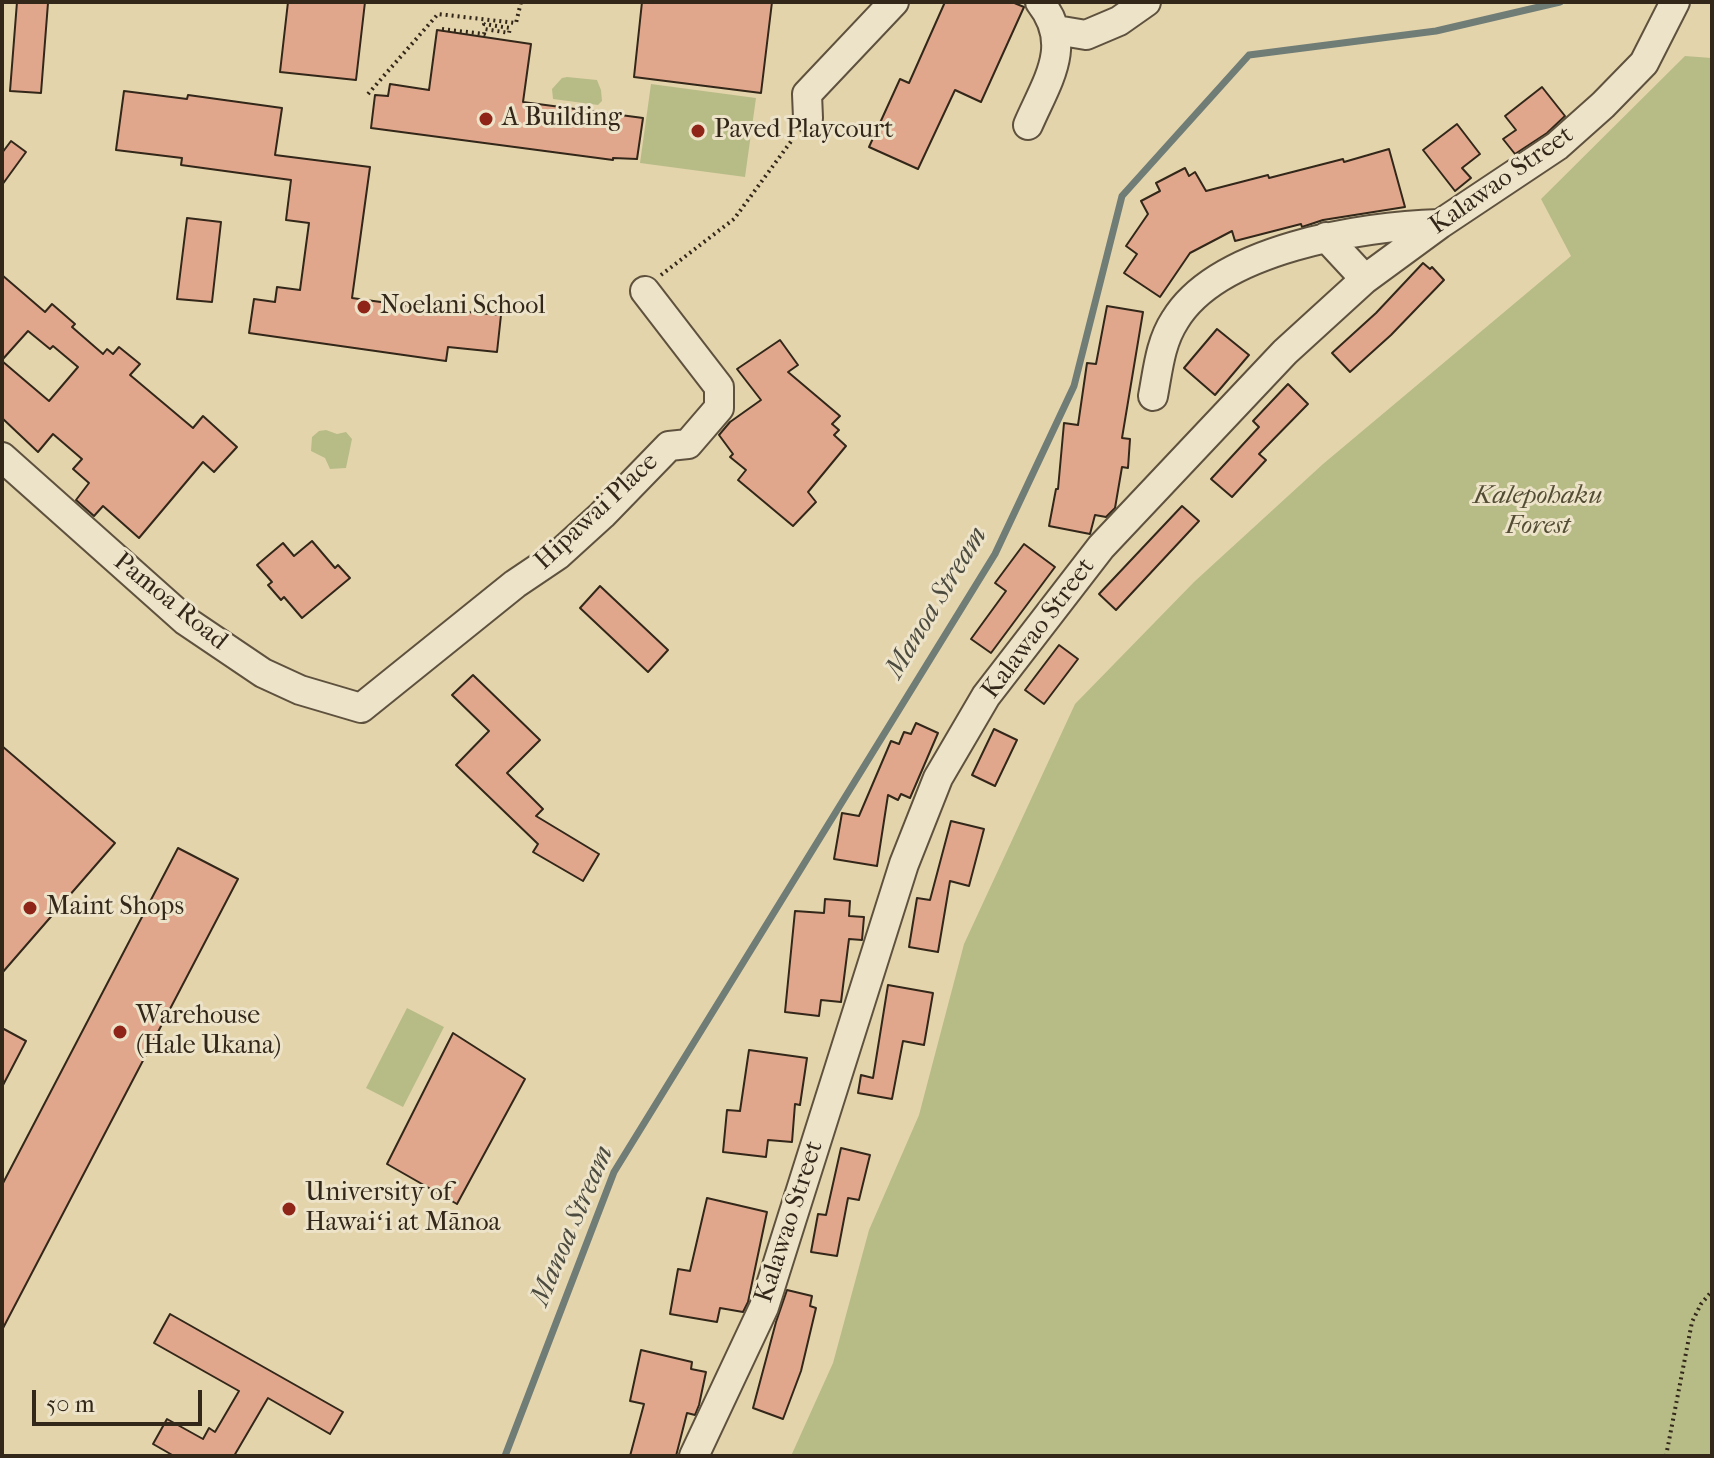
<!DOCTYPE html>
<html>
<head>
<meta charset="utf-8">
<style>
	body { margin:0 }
	#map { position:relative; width:1714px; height:1458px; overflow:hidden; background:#e4d4ac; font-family:"IM FELL French Canon",serif }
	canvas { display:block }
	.frame { position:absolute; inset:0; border:4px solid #322719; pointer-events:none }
	.scale { position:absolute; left:32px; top:1390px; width:170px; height:36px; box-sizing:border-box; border:4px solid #322719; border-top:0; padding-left:10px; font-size:24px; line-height:28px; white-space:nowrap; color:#322719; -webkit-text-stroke:6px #ede3c9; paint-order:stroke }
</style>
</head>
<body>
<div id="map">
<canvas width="1714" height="1458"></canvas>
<div class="frame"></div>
<div class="scale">50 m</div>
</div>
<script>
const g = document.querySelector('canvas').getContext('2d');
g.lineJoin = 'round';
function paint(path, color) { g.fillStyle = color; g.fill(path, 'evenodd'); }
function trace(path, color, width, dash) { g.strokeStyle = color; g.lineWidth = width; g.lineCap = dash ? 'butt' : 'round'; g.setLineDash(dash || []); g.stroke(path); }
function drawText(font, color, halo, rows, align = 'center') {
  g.font = font + ' "IM FELL French Canon",serif'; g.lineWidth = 6; g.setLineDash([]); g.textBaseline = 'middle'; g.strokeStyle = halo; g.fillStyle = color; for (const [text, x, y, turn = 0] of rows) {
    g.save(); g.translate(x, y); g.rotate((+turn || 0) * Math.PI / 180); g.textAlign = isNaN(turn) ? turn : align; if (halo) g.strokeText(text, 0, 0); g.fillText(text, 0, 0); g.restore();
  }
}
const green = new Path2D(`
	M1685,56L1712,58V1456H791L833,1363L869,1230L919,1115L964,944L1075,704L1194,582L1323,464L1571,256L1541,199Z
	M567,77L597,80L601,90L602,101L598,105L553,99L552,89L562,78Z
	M651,84L756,98L745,177L640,163Z
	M326,430L337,434L346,432L352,439L346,468L330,469L325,458L311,451L312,437L319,431Z
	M407,1008L444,1027L403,1107L366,1088Z`);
const stream = new Path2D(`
	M505,1456L614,1172L995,554L1074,386L1122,196L1249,55L1436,31L1560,2`);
const building = new Path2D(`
	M17,2L48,3L41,93L10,91Z
	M288,2H365L356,80L280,72Z
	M642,2H772L761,93L634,77Z
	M945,2H1012L1024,7L981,102L955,90L918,169L869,147L900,79L909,83Z
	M437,30L531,44L523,102L643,118L637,159L613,158V160L371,128L375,95L388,96L390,84L429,90Z
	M1542,87L1565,116L1547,133L1515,154L1503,139L1516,130L1505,116Z
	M124,91L187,99L188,95L282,108L275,155L370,167L352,298L467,314V312L501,315L497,352L448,347L446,361L249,333L254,299L275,302L277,287L300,290L309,223L286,220L291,180L181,165L182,158L116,150Z
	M1457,124L1480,154L1462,168L1471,178L1455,191L1423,150Z
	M11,141L26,152L2,185V153Z
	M1389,149L1405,207L1323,220L1302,227L1301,224L1235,241L1232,231L1190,253L1160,297L1124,273L1137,254L1126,246L1148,214L1141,201L1160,191L1156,183L1185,168L1189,176L1195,172L1206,191L1268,175L1269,178L1343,159L1344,162Z
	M187,218L221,222L212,302L177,299Z
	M1423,263L1430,269L1432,267L1444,280L1391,335L1350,372L1332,353L1376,313Z
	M2,275L45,312L52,304L75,324L72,327L103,354L107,349L113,354L119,347L140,364L130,375L193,428L203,416L237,447L214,472L203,462L139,538L103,506L94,516L76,500L89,483L73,469L82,459L53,434L38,452L2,418V361L49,401L78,367L53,346L50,349L28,331L2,360Z
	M1107,306L1143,312L1122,438L1130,439L1128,468L1122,467L1115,508L1106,517L1095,515L1090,534L1049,526L1056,489H1058L1064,423L1078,425L1087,363L1096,364Z
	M1217,329L1249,355L1215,395L1184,368Z
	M780,340L798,365L788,372L840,416L832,424L839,430L834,435L846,446L808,492L816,502L793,526L738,480L746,470L730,457L733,454L719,435L730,422L761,400L737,369Z
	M1288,384L1308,404L1259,454L1266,460L1232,497L1211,479L1259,427L1253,421Z
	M1182,506L1199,521L1116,610L1099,594Z
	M312,541L335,568L338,565L350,578L302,618L284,597L281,600L268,585L272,582L257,565L283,543L294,556Z
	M1024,544L1055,567L991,653L971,639L1006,591L995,583Z
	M600,586L668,650L648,672L580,608Z
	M1059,645L1078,659L1044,704L1025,690Z
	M473,675L540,740L507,773L543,809L536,816L599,854L583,881L533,852L538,844L456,765L489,731L452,695Z
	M916,723L938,733L910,798L901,794L898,800L888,795L877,866L834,859L842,813L859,816L891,741L899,744L904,732L911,734Z
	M994,729L1017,740L995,786L972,775Z
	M2,746L115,843L2,973Z
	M951,821L984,829L969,886L950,881L938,952L909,947L917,898L930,900Z
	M178,848L238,879L2,1330V1185Z
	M825,899L850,901L849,916L864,917L862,940L849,939L841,1002L821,1000L819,1016L785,1012L795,911L824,913Z
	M888,985L933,993L924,1045L903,1041L892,1099L858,1093L861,1075L873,1078Z
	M2,1028L26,1041L2,1087Z
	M453,1033L525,1079L457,1204L387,1164Z
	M749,1050L807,1058L800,1105L795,1104L792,1142L768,1140L766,1157L723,1152L727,1110L740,1111Z
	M841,1148L870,1155L859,1200L848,1198L837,1256L811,1252L818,1214L826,1215Z
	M707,1198L767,1212L748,1302L743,1312L720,1308L717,1322L670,1314L678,1269L690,1271Z
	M787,1290L812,1296L810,1306L816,1308L801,1371L783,1419L753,1408L776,1322Z
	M170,1314L343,1412L330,1434L268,1398L234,1456H174L153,1444L167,1419L203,1439L209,1428L215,1432L239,1391L154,1343Z
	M641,1350L692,1362L691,1369L706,1372L699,1405L695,1415L687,1413L676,1456H630L644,1404L630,1401Z`);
const path = new Path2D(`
	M442,29L484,34L485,29L509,33L510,28L484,24V20
	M368,94L438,14L516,23L521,2
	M661,275L734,219L795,136
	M1666,1456L1692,1322L1701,1304L1712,1291`);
const minor = new Path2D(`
	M1056,30L1086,35L1119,21L1146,2
	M808,118L807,94L894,2
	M1028,125C1047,81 1074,45 1040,2
	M1326,237L1365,279
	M1153,396C1158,370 1160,343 1175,320C1218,249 1362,226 1439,224
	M2,457L186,621L263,673L300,690L361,708L515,584L558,555L602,515L669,446L688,444L719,408V387L645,291
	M694,1456L764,1307L904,864L938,778L986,696L1101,547L1285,352L1365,279L1440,224L1557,146L1603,105L1644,63L1675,2`);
const markers = [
	[486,119,8,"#8f2418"],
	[698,131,8,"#8f2418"],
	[364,307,8,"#8f2418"],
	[30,908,8,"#8f2418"],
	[120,1032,8,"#8f2418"],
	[289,1209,8,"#8f2418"]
];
const poiNames = [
	["A Building",502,119],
	["Paved Playcourt",714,131],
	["Noelani School",380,307],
	["Maint Shops",46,908],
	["Warehouse",136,1017],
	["(Hale Ukana)",136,1047],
	["University of",305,1194],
	["Hawaiʻi at Mānoa",305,1224]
];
const streetNames = [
	["Kalawao Street",1502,181,-35],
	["Hipawai Place",597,512,-43],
	["Pamoa Road",170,602,39],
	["Kalawao Street",1039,629,-53],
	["Kalawao Street",790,1222,-72]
];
const parkNames = [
	["Kalepohaku",1538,497],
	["Forest",1538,527]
];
const waterNames = [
	["Manoa Stream",937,603,-59],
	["Manoa Stream",573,1226,-67]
];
paint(green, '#b7bc87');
trace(stream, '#707d76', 7);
paint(building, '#e1a78c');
trace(building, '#322719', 2);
trace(minor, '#5e523e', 32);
trace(path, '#322719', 4, [2, 4]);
trace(minor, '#ede3c9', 28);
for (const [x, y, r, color] of markers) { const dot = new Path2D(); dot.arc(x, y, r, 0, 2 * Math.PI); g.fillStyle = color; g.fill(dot); trace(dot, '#ede3c9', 3); }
drawText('26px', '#322719', '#ede3c9', poiNames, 'left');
drawText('26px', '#322719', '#ede3c9', streetNames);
drawText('italic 26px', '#534c34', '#ede3c9', parkNames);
drawText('italic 28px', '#4c4b40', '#ede3c9', waterNames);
</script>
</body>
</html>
